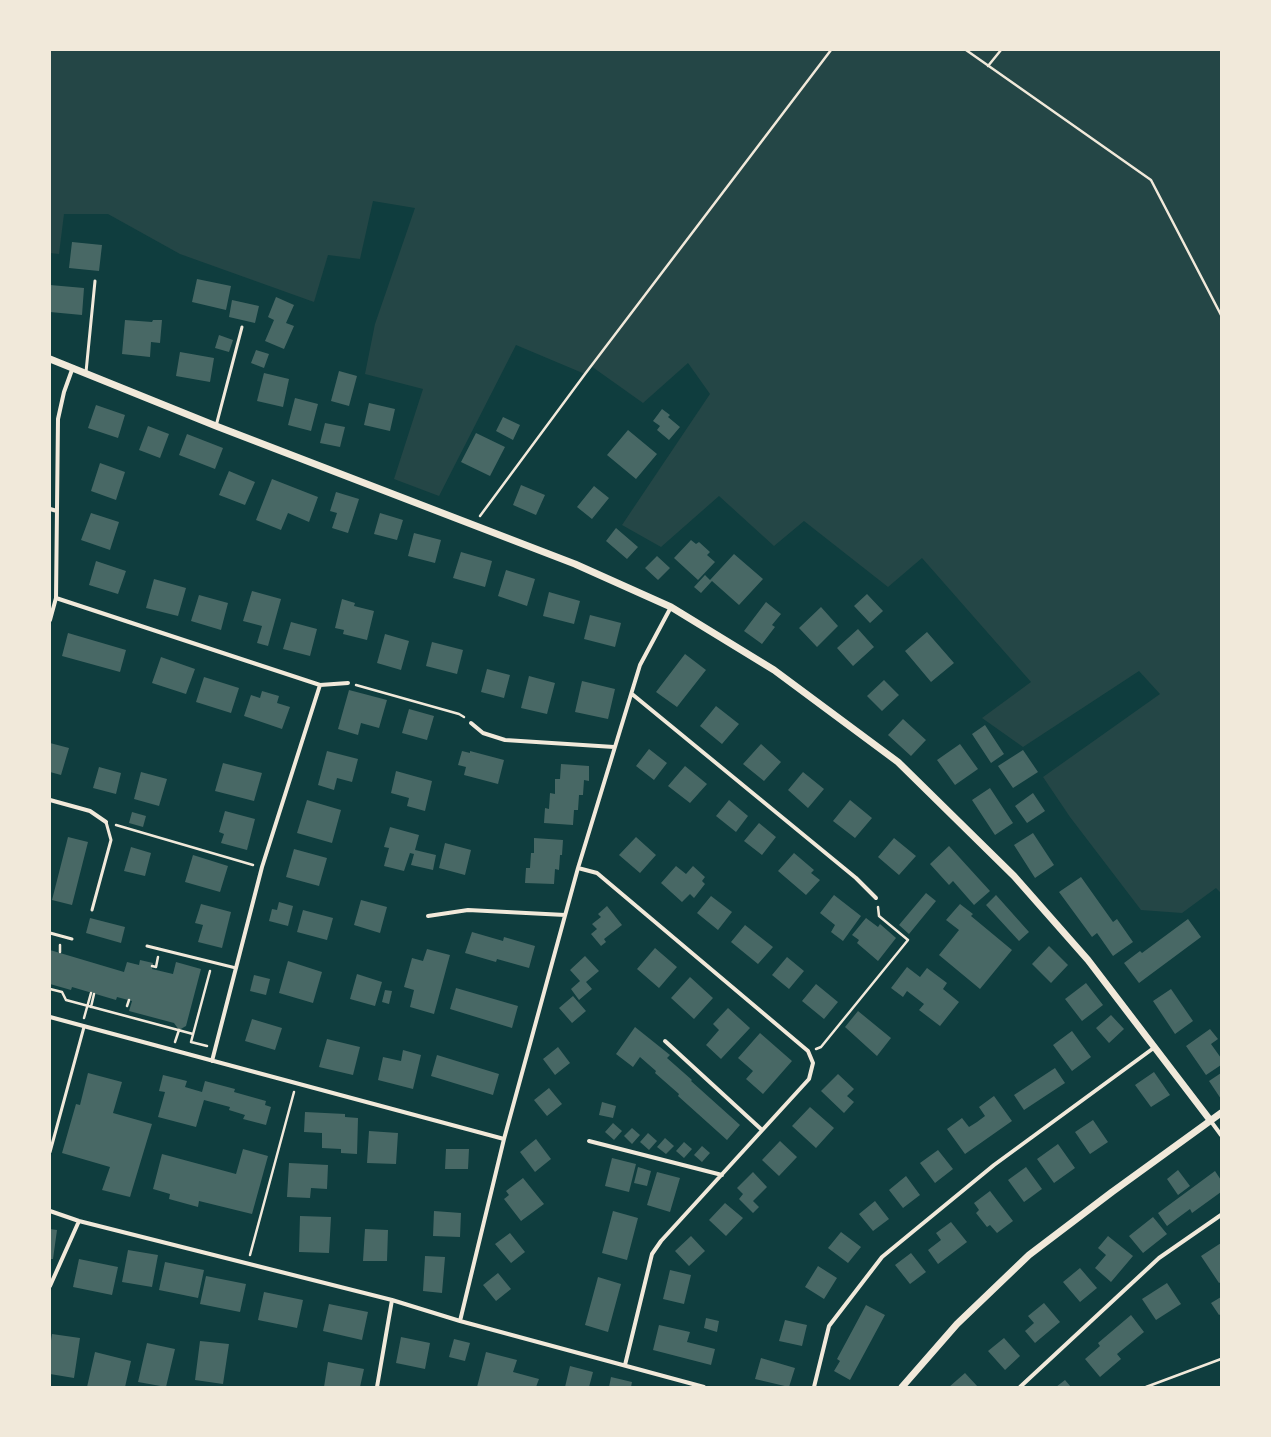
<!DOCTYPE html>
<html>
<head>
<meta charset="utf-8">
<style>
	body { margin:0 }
	#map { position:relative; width:1271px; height:1437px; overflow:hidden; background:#0f3d3e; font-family:"Alegreya Sans",sans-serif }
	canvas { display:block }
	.frame { position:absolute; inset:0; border:51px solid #f1e9da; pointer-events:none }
</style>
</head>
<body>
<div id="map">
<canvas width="1271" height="1437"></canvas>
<div class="frame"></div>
</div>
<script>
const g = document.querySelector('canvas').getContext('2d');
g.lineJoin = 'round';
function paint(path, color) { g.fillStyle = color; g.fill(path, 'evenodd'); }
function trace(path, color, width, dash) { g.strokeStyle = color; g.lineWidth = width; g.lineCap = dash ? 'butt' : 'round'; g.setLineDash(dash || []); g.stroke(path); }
const green = new Path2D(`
	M50,50H1221V893L1216,888L1182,913L1141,910L1070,817L1043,777L1160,694L1139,671L1023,747L982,718L1031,682L922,558L888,587L804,521L774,546L719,496L661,547L622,525L710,394L688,363L643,403L591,366L585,374L516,345L439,496L394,479L423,389L365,374L375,324L415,208L373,201L360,259L328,255L314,302L180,254L108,214H64L59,254L50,253Z`);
const building = new Path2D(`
	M72,242L102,245L99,271L69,268Z
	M197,279L231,286L226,310L192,302Z
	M50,285L84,288L82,315L50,312Z
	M276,297L294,305L286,323L294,326L284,349L265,341L274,320L268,317Z
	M232,300L259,306L255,323L229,317Z
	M125,320L152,322L153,320H162L160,343L151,342L150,357L122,354Z
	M219,335L233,340L229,352L215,348Z
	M256,350L269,354L264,368L251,363Z
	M180,352L214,358L210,382L176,376Z
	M339,371L357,376L349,406L331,401Z
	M264,373L289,379L283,407L257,401Z
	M295,398L318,404L311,431L288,425Z
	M369,403L395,409L390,431L364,425Z
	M96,405L125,415L118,438L88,428Z
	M662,409L670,415L668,417L680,427L669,440L657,430L660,426L653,421Z
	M503,417L520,425L513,440L496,431Z
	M325,423L345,427L340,447L320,443Z
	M148,426L169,434L160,458L139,450Z
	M628,430L657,454L636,479L607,455Z
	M476,433L505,447L490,476L461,462Z
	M187,434L223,448L215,469L179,455Z
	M100,463L125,472L116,500L91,491Z
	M229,471L255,482L245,505L219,495Z
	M272,479L318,497L309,522L288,513L281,530L256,520Z
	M521,485L545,495L536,515L513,505Z
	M594,486L609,498L592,519L577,507Z
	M336,492L359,499L348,533L332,528L337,513L330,511Z
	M91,513L119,522L110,550L81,540Z
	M380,513L403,520L397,540L374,534Z
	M616,528L638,547L627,559L606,541Z
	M414,533L441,540L435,563L408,556Z
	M691,540L696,544L699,542L710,552L707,555L715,562L698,580L674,558Z
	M461,552L492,561L485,587L453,578Z
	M734,554L763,579L739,605L712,581L701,593L694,587L705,575L710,580Z
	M657,556L670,568L658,580L645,568Z
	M96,561L126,571L118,594L89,585Z
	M506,570L535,579L527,606L498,596Z
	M154,579L186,588L178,616L146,608Z
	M252,591L281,599L268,646L257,643L262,626L243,621Z
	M549,592L580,601L574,624L543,616Z
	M867,594L883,611L870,623L854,606Z
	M199,595L228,603L221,630L191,621Z
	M342,599L355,603L354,606L374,611L367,640L343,634L344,630L335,628Z
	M766,602L781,614L772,625L775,627L762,644L744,631Z
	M821,607L838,626L817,647L799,628Z
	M590,615L621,623L615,647L584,639Z
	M291,622L317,629L310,656L283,649Z
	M858,629L874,647L853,666L837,648Z
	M927,632L954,663L931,682L905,651Z
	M68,633L126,650L120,672L62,656Z
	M385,634L409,641L401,670L377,663Z
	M432,642L463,650L457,674L426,666Z
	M685,654L706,670L677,707L656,692Z
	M161,657L195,669L186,694L152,683Z
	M487,669L510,675L504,698L481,692Z
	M529,676L555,683L547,714L521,708Z
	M204,677L239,688L231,713L196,702Z
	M884,680L899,695L882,711L867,696Z
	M582,681L615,689L608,719L575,712Z
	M349,690L387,700L379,728L361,723L358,735L338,729Z
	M262,691L279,696L277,703L290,707L282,729L244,716L251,695L260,698Z
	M716,706L739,724L722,744L700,726Z
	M409,709L434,716L427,740L402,733Z
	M903,719L926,740L911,756L888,735Z
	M985,725L1004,754L991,763L972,734Z
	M50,743L69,748L61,775L50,772Z
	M761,744L781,762L764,781L743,764Z
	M960,744L978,769L955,785L937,760Z
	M649,749L667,763L654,780L636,766Z
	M1023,750L1038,772L1013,788L998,766Z
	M327,751L358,759L352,782L337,778L334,790L318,785Z
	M462,751L470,753V751L504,760L498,784L464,775L466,767L458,765Z
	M223,763L262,773L254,801L215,791Z
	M561,764L589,766V781L584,780L583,795H579L578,810H574L573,825L544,823L545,808L549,809L550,793L555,794V779H560Z
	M685,766L707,784L690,803L668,786Z
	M99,767L121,773L116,794L93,788Z
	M396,771L432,781L425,811L407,806L409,798L391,793Z
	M141,772L167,779L159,806L134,799Z
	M803,772L824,789L808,808L788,790Z
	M990,788L1013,823L995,835L972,800Z
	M1033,793L1045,811L1027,823L1015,806Z
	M307,800L341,810L332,843L297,833Z
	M729,800L748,816L736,832L716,816Z
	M850,800L872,818L855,838L833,821Z
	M225,811L255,819L247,850L221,843L224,834L219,832Z
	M132,812L146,816L143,827L129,823Z
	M759,823L776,837L762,855L744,841Z
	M390,827L419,835L415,850L436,855L433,870L411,865L414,854L410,853L404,871L384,866L389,848L384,847Z
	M1033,833L1054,865L1035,878L1014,845Z
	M68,837L88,842L72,905L52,900Z
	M636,837L656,855L640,873L619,855Z
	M534,838L563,840L562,855H560L559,870L555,869L554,884L525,883L526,868H530L531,853H534Z
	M894,838L916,856L899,875L878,857Z
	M445,843L471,850L465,875L439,868Z
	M949,846L990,891L974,905L953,881L949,885L930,864Z
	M131,847L151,853L145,876L124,871Z
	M294,849L327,858L319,886L286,877Z
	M794,853L814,870L811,873L820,880L806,895L778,871Z
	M193,855L228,866L220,892L185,882Z
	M676,866L686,874L693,866L705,877L702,881L705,884L694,898L690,894L682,902L661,883Z
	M1081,877L1113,922L1117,919L1133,942L1113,956L1097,933L1092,937L1059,892Z
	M926,893L936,901L909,934L899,925Z
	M834,895L861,916L843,941L831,932L835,925L820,913Z
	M996,895L1029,932L1019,941L986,905Z
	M711,896L732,912L718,930L697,913Z
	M361,900L387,907L380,933L354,925Z
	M279,902L293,906L288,926L269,921L272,909L277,910Z
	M201,904L231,912L222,948L198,942L203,925L195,923Z
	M960,904L973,914L971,916L1012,950L980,989L939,955L959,930L946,920Z
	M607,906L622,925L604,939L606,942L601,946L591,934L597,929L592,924L601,917L598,914Z
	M303,910L333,918L327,940L297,932Z
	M90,918L125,927L121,943L86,933Z
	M866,918L878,927L880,924L896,938L878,961L857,943L859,940L852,935Z
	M1188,919L1201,937L1139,983L1124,963L1140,951L1142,953Z
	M745,925L773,947L758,964L731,942Z
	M472,932L503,941L504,937L535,946L529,968L497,959L496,962L465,953Z
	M1049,946L1068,965L1051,983L1032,964Z
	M655,948L677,967L659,988L637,969Z
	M427,949L450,955L434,1014L410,1007L414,990L404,987L412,958L423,961Z
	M50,950L124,972L127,962L139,965L140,960L153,963L152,969L173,974L176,962L201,969L186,1026L179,1030L174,1023L129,1011L132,1001L117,997L116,1000L72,987L71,990L50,984Z
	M585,956L599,971L586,982L592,989L579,1000L571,989L580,981L570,970Z
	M787,957L804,971L789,989L772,975Z
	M288,961L322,972L313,1003L279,993Z
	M907,967L920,977L927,968L947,983L943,989L959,1002L940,1026L919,1010L924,1004L907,991L903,997L891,988Z
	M357,974L382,982L375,1006L350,999Z
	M254,975L270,979L266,995L250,991Z
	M690,977L713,998L694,1019L671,998Z
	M1086,983L1103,1005L1082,1021L1065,999Z
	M816,984L838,1002L824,1019L802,1001Z
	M456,988L518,1006L512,1028L450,1009Z
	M1171,989L1193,1021L1175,1034L1153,1001Z
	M385,990L392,991L389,1004L382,1002Z
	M573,996L586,1011L572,1023L559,1008Z
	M728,1008L750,1028L721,1059L706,1045L719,1030L713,1024Z
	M858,1011L891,1038L877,1056L845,1027Z
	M1111,1015L1124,1029L1109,1043L1096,1028Z
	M252,1019L282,1028L275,1050L245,1041Z
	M635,1027L670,1055L667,1058L692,1080L691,1081L740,1125L727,1140L678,1096L679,1094L655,1073L656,1071L640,1057L633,1067L616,1054Z
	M1210,1029L1218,1039L1211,1044L1221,1058V1065L1206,1075L1186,1046Z
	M1072,1031L1091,1057L1072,1071L1053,1045Z
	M760,1033L792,1061L763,1094L746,1079L753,1071L738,1058Z
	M327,1039L360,1047L353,1075L319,1067Z
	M558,1047L570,1063L555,1075L543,1059Z
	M403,1050L421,1055L413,1089L378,1080L383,1057L401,1061Z
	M437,1055L499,1074L493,1095L431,1076Z
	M1055,1068L1065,1083L1024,1110L1014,1095Z
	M1154,1072L1170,1095L1151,1107L1135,1085Z
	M88,1073L122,1082L113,1113L152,1124L130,1197L102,1190L110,1167L62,1153L76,1104L80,1105Z
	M1221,1073V1099L1209,1081Z
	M838,1074L854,1089L847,1096L854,1102L844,1113L821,1091Z
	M163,1075L187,1081L185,1087L202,1092L205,1081L235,1089L234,1092L266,1101L265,1105L271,1107L266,1125L243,1119L245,1115L229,1110L230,1107L204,1100L196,1127L158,1117L165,1092L159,1091Z
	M549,1088L562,1104L547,1116L534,1100Z
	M994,1096L1012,1121L965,1154L947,1129L962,1118L969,1127L977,1122L985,1116L979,1107Z
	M602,1102L616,1106L613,1118L599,1115Z
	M810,1107L834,1128L816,1148L792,1126Z
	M305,1112L345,1114V1117L358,1118L357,1154L341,1153V1149L322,1148V1133L304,1132Z
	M1093,1120L1108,1142L1090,1154L1075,1132Z
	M613,1123L622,1131L614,1140L605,1132Z
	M632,1128L640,1135L632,1144L624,1136Z
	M369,1131L398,1133L396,1164L367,1163Z
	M648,1133L657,1141L649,1150L640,1142Z
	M665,1138L674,1146L666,1154L657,1147Z
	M536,1139L551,1159L535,1172L520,1152Z
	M780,1141L797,1157L779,1176L762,1160Z
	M684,1142L692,1149L684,1158L676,1151Z
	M1058,1144L1075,1168L1054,1183L1037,1159Z
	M702,1146L710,1153L702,1162L694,1155Z
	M243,1149L268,1156L252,1214L199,1201L198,1207L169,1199L170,1194L153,1189L162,1154L236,1174Z
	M446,1149H469L468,1169H445Z
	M938,1150L953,1169L935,1183L920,1163Z
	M612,1158L636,1164L629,1192L605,1186Z
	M289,1163L328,1165L327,1189L311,1188L310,1198L287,1197Z
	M638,1167L651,1171L647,1186L634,1183Z
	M1026,1167L1042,1189L1024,1202L1008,1180Z
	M1178,1170L1190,1186L1178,1195L1167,1179Z
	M1215,1171L1221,1180V1192L1192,1213L1190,1209L1167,1226L1158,1213Z
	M657,1172L680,1178L670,1212L647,1205Z
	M753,1172L767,1187L753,1201L759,1207L753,1213L739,1199L743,1194L737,1188Z
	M906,1176L920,1195L903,1208L889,1190Z
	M523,1178L544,1204L521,1221L504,1199L509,1195L506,1191Z
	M990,1191L1013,1221L997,1233L990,1225L987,1227L976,1213L979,1210L974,1203Z
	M875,1201L889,1219L873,1231L859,1214Z
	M725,1203L743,1218L726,1236L709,1220Z
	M434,1211L461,1213L460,1237L433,1236Z
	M613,1211L638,1218L627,1260L602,1253Z
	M300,1216L331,1217L329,1253L299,1252Z
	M1153,1217L1167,1234L1143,1253L1129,1236Z
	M951,1222L967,1242L938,1264L928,1250L941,1240L936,1233Z
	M50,1229L57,1230L53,1259H50Z
	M365,1229L388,1230L387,1261H363Z
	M841,1232L861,1247L848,1263L828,1248Z
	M510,1233L525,1252L511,1263L495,1244Z
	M691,1236L705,1251L689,1266L675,1251Z
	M1108,1236L1133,1256L1111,1282L1095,1268L1106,1255L1098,1248Z
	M1221,1243V1282L1219,1283L1201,1256Z
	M128,1250L158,1255L152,1287L122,1282Z
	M911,1253L926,1272L910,1284L895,1265Z
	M425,1256L445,1257L442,1293L423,1291Z
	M79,1259L118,1267L112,1295L73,1287Z
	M165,1262L204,1270L198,1298L159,1290Z
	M818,1266L837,1278L824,1299L805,1287Z
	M1080,1268L1097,1288L1080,1302L1063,1282Z
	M670,1270L691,1275L684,1304L663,1299Z
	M498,1273L511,1289L496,1301L483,1285Z
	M206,1276L246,1284L240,1312L200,1304Z
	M598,1277L621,1284L608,1332L585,1325Z
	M1167,1283L1181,1304L1156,1320L1142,1299Z
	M264,1292L303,1300L297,1328L258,1320Z
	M1221,1297V1314L1219,1315L1211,1303Z
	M1044,1303L1060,1322L1035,1343L1025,1331L1034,1323L1028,1316Z
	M329,1304L368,1312L362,1340L323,1331Z
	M866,1305L885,1315L850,1380L834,1371L840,1361L837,1359Z
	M1131,1315L1144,1332L1117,1354L1121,1359L1100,1377L1085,1359L1100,1346L1098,1343Z
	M706,1318L719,1321L717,1332L704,1328Z
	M785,1320L807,1325L802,1346L779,1341Z
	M659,1325L690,1332L687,1342L715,1349L711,1365L653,1350Z
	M52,1334L80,1338L74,1378L50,1374V1347Z
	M401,1337L430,1343L425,1369L396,1363Z
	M1004,1338L1020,1356L1005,1370L988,1351Z
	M454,1339L470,1343L465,1361L449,1357Z
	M200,1341L229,1344L223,1384L195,1380Z
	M147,1343L175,1349L166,1387L138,1382Z
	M95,1352L131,1361L125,1387H87Z
	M486,1352L517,1360L513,1372L539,1379L536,1387H477Z
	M761,1358L795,1368L789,1387L755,1379Z
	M328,1362L364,1369L360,1387H324Z
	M570,1366L593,1372L589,1387H565Z
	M965,1373L978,1387H949Z
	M611,1377L632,1382L631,1387H609Z
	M1065,1380L1071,1387H1056Z`);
const path = new Path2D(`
	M966,50L1151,180L1221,315
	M988,66L1001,50
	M480,516L585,374L831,50
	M356,685L459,714L464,717
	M116,825L253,865
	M60,945V952
	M152,966L156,967L158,957
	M50,989L62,992L66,1000L193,1034
	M127,1006L129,1000
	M91,1007L94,994
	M84,1018L91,993
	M175,1042L179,1030
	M207,1046L191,1042L210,971
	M816,1049L821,1047L908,940L879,916L878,907
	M250,1255L294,1092
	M1146,1387L1221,1359`);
const service = new Path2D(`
	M86,372L95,281
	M216,426L242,327
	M92,910L111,840L106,822
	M50,933L72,939
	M147,946L236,968
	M50,1152L84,1027`);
const minor = new Path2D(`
	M50,509L57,511
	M56,598L320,685L262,867L212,1061
	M50,620L56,598L58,419L64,392L73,367
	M320,685L348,683
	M632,694L856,878L876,898
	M471,723L483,733L505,740L614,747
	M50,800L90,811L106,822
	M578,868L597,873L808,1051L813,1063L809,1079L661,1241L652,1254L625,1365
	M428,916L468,910L565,915
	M50,1017L504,1139
	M665,1041L762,1130
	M1210,1120L1221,1135
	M589,1141L722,1175
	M50,1211L79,1221L392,1300L460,1321L704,1387
	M50,1286L79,1221
	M460,1321L504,1139L578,868L640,665L671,607
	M377,1387L392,1300
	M814,1387L829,1326L882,1257L994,1165L1155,1047
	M1020,1387L1159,1258L1221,1215`);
const tertiary = new Path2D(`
	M50,359L216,426L575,564L671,607L774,670L898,762L1014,876L1088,960L1210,1120
	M902,1387L957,1324L1029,1255L1112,1192L1221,1113`);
paint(green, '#244646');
paint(building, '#486865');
trace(path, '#f1e9da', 2.5);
trace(service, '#f1e9da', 3);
trace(minor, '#f1e9da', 4);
trace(tertiary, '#f1e9da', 7);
</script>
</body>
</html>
